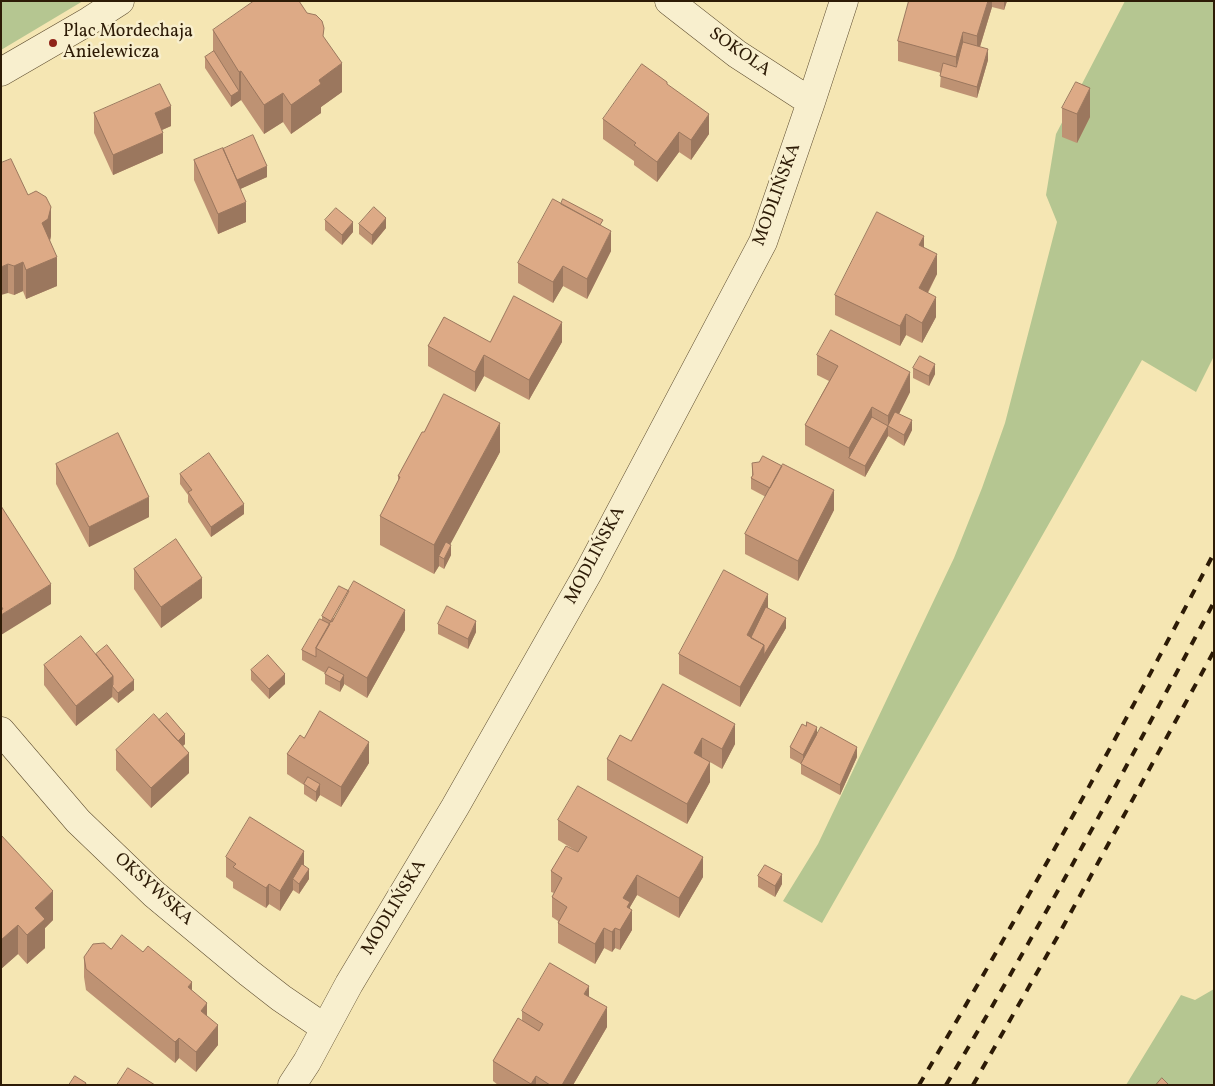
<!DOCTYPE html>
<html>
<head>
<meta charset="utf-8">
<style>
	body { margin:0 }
	#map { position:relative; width:1215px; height:1086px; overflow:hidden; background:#f5e6b3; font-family:Vollkorn,serif }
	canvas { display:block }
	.frame { position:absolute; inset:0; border:2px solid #2d1b06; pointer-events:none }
</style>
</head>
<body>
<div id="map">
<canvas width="1215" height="1086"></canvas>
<div class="frame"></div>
</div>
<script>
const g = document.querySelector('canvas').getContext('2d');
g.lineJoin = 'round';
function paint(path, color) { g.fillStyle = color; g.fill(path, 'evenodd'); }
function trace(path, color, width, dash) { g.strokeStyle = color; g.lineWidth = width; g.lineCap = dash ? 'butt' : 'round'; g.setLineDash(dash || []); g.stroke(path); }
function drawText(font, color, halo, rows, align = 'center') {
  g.font = font + ' Vollkorn,serif'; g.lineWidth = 5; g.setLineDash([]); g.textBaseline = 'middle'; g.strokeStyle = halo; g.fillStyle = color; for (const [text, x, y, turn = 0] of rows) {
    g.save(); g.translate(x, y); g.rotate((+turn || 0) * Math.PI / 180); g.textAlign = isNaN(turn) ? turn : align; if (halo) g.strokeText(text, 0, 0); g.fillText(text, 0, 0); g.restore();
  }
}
const green = new Path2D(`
	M1,1H83L1,50Z
	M1125,1H1214V356L1196,392L1142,360L822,923L783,901L818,844L954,558L982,488L1005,423L1057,222L1046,195L1056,134Z
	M1214,989V1085H1126L1181,995L1195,1000Z`);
const street = new Path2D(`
	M669,1L737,54L811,102
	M1,72L89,21L120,1
	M1,731L78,821L154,894L249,973L281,998L325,1028
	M292,1085L307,1062L349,984L455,807L589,571L763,242L811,102L844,1`);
const rail = new Path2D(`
	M919,1085C1022,911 1120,733 1214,553
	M946,1085C1040,927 1128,765 1214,602
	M973,1085L1059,934L1214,651`);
const wall = new Path2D(`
	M909,1H1007L1004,10L992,7L980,47L988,60L977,98L940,87L941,73L898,61V41Z
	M213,30L324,38L342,92L321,107V113L291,134L283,122L264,134L241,100L231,107L205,68V57L213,52Z
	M667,84L709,134L691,160L679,152L657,182L634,165V161L603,139V119Z
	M1062,108L1090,117L1077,143L1062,137Z
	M94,113L171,126L162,130L163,153L113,175L94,133Z
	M223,149L267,177L240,189L246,222L218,234L194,180V160Z
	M1,163L28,195L51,236L50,241L57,286L26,299L23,291L14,295L8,293Z
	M325,220L353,232L342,245L325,230Z
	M359,224L386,228L372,245L359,234Z
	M603,227L611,251L587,299L563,286L553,303L518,283V263Z
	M924,248L937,274L928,293L936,317L922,343L906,335L900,346L835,315V295Z
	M490,342H562L529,400L484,376L475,392L428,366V346Z
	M817,355L910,392L899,414L912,430L904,446L888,436L865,477L805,445V425L829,381L817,375Z
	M913,368L935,374L929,386L913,378Z
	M500,452L450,544L451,555L444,569L439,566L434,574L380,545V516L398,481V476Z
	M752,463L834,510L798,581L745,554V534L766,497L751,489V478L752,476Z
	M56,464L149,517L89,547L56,484Z
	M180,474L244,514L211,537L188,502V495L180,484Z
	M134,569L202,598L161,628L134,589Z
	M768,608L786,628L764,665L740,707L679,674V654Z
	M322,616L405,630L367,698L344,684L340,692L325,684V673L302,660V650L322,620Z
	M438,624L476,632L468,649L438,634Z
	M96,654L134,690L118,703L112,697L76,726L44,685V665Z
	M251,670L285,684L269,699L251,680Z
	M663,684L735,744L722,769L710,762V782L687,824L607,780V759L631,741Z
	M159,720L185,744L183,746L189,773L151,808L116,770V750Z
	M817,734L857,757L840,795L801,774V764L790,758V747Z
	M304,738L369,763L341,807L320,795L316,802L304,794V785L287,774V754Z
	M558,820L703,877L679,918L637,895L630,907L632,930L620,950L615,948L612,952L604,948L595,964L558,943V921L552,917V897L554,893L551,892V871L578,852L558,840Z
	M1,835L53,920L45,928V948L27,964L18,954L1,969Z
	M226,857L304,866L309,879L299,894L293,890L280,911L269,904L266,908L233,888V882L226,877Z
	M758,876L782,884L775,897L758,887Z
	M111,949L143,952L192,991L207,1016L218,1045L196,1072L179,1058L175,1063L86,990L84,977V957Z
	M589,997L607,1027L573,1085H498L493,1081V1061L522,1021V1011Z`);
const shadedWall = new Path2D(`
	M988,1H992V7L977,56V36Z
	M1004,1H1007L1004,10Z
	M963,32V53L956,77V57Z
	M988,49V60L977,98V87Z
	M342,63V92L321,107V113L291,134V105L319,80Z
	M241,71V100L231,107V96L239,91V72Z
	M1090,88V117L1077,143V114Z
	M283,93V122L264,134V105Z
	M171,106V126L155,133V113Z
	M709,114V134L691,160V140Z
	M679,132V152L657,182V162Z
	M163,133V153L113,175V155Z
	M267,166V177L236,191V180Z
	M246,202V222L218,234V214Z
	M51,207V236L48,248L42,223Z
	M386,218V228L372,245V235Z
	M353,222V232L342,245V235Z
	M611,231V251L587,299V279Z
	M924,236V256L919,245Z
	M937,254V274L919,309V288Z
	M57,257V286L26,299V270Z
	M23,262V291L14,295V266Z
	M8,264V293L1,295V267Z
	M563,266V286L553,303V282Z
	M936,297V317L922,343V323Z
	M906,314V335L900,346V326Z
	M562,322V342L529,400V380Z
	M484,355V376L475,392V372Z
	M935,364V374L929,386V376Z
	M910,372V392L892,428L888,426V416Z
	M872,407V427L849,458V448Z
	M912,420V430L904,446V435Z
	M500,423V452L443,558L439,556V566L434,574V545Z
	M888,426V436L865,477V466Z
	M834,490V510L798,581V561Z
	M149,497V517L89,547V527Z
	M244,504V514L211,537V527Z
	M451,545V555L444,569V559Z
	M202,578V598L161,628V607Z
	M51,584V604L1,635V615Z
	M768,594V614L751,648L747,635Z
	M405,610V630L367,698V678Z
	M786,618V628L764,665L740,707V687L764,645Z
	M476,621V632L468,649V639Z
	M285,674V684L269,699V689Z
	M344,675V685L340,692V682Z
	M113,676L112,697L76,726V706Z
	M134,680V690L118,703V693Z
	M735,724V744L722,769V749Z
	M817,727V738L803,765V755Z
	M185,734V744L173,755V745Z
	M702,738V758L694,753Z
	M369,742V763L341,807V787Z
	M857,747V757L840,795V785Z
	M189,753V773L151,808V788Z
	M710,762V782L687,824V804Z
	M320,784V795L316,802V792Z
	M304,851V871L293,879V890L280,911V891Z
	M703,857V877L679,918V898Z
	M309,869V879L299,894V884Z
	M782,874V884L775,897V886Z
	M637,875V895L630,907V913L632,910V930L620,950V930L623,898Z
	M269,884V904L266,908V888Z
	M53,891V920L45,928V948L27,964V935L35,908Z
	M18,925V954L1,969V940Z
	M604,928V948L595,964V944Z
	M615,928V948L612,952V932Z
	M192,982V1002L188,987Z
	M589,986V1006L584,994Z
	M207,1003V1023L201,1011Z
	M607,1007V1027L573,1085H562Z
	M218,1025V1045L196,1072V1052Z
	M179,1038V1058L175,1063V1042Z
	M536,1076V1085H531V1084Z`);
const building = new Path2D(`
	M254,1H299L307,13L316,15L322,21L324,28L323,36L342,63L319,80L321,84L291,105L283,93L264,105L241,71L239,72L213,30Z
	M909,1H988L977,36L963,32L956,57L898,41Z
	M963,42L988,49L977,87L940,76L943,63L956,67Z
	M214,51L239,91L231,96L205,57Z
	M642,64L667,82V84L709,114L691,140L679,132L657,162L634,145L636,143L603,119Z
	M1076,82L1090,88L1077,114L1062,108Z
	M160,84L171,106L155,113L163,133L113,155L94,113Z
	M253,135L267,166L237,180L223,149Z
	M223,148L246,202L218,214L194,160Z
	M11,159L28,195L36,191L46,197L51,207L48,219L42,223L57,257L26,270L23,262L14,266L8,264L1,267V163Z
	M553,199L611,231L587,279L563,266L553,282L518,263Z
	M563,199L603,220L600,225L561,204Z
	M374,207L386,218L372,235L359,224Z
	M336,208L353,222L342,235L325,220Z
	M877,212L924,236L919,245L937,254L919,288L936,297L922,323L906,314L900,326L835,295Z
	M514,296L562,322L529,380L484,355L475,372L428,346L444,317L490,342Z
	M831,330L910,372L888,416L872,407L849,448L805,425L838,366L817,355Z
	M920,356L935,364L929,376L913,368Z
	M444,394L500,423L434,545L380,516L400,477L398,476L422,432H424Z
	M895,412L912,420L904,435L888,426Z
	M872,417L888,426L865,466L849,458Z
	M118,433L149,497L89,527L56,464Z
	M209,453L244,504L211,527L188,492L192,490L180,474Z
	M763,456L782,466L770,488L751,478L753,475L752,463L759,462Z
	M783,464L834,490L798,561L745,534Z
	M1,506L51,584L1,615V610L3,609L1,606Z
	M176,539L202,578L161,607L134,569Z
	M446,542L451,545L444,559L439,556Z
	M724,570L768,594L747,635L764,645L740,687L679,654Z
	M354,581L405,610L367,678L316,648Z
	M339,586L349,591L332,622L322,616Z
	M447,606L476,621L468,639L438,624Z
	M766,607L786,618L764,655V645L751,638Z
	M320,619L330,624L316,648V657L302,650Z
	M81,636L113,676L76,706L44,665Z
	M107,645L134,680L118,693L112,686L113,685V676L96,654Z
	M268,655L285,674L269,689L251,670Z
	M329,667L344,675L340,682L325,674Z
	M663,684L735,724L722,749L702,738L694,753L710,762L687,804L607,759L620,735L631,741Z
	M320,711L369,742L341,787L287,754L300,735L304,738Z
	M167,713L185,734L178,741L159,720Z
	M154,714L189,753L151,788L116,750Z
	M807,722L817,727L803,755L790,747L802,724L806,726Z
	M821,727L857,747L840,785L801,764Z
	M308,777L320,784L316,792L304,784Z
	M578,786L703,857L679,898L637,875L623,898L630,902L627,907L632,910L620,930L615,928L612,932L604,928L595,944L558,923L567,907L552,897L562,878L551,871L566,846L578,852L587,837L558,820Z
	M250,817L304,851L280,891L269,884L266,888L233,867L236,864L226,857Z
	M1,835L53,891L35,908L45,919L27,935L18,925L1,940Z
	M302,864L309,869L299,884L293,879Z
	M765,865L782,874L775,886L758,876Z
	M122,935L143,952L148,946L192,982L188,987L207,1003L201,1011L218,1025L196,1052L179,1038L175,1042L86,969L84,957L93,944L104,943L111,949Z
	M550,963L589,986L584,994L607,1007L562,1085H550L536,1076L531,1084L493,1061L518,1018L539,1031L543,1024L522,1011Z
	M128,1068L155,1085H117Z
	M75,1076L86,1083L85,1085H69Z
	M1162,1078L1169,1085H1156Z`);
const markers = [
	[53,43,5,"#8f2418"]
];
const poiNames = [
	["Plac Mordechaja",63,33],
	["Anielewicza",63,54]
];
const streetNames = [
	["SOKOLA",739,53,35],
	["MODLIŃSKA",778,195,-70],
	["MODLIŃSKA",596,556,-62],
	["OKSYWSKA",153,890,42],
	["MODLIŃSKA",395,908,-59]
];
paint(green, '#b5c691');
trace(street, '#5f4e31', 29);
trace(street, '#f8efce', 28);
trace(rail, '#2d1b06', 4, [9, 9]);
paint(wall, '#be9273');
paint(shadedWall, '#9b775e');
paint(building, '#ddaa86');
trace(building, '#9b775e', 1);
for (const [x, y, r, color] of markers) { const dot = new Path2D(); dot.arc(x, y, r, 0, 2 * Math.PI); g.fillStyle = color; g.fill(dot); trace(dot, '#f8efce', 2); }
drawText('18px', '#2d1b06', '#f8efce', poiNames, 'left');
drawText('18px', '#2d1b06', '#f8efce', streetNames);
</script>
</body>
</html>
